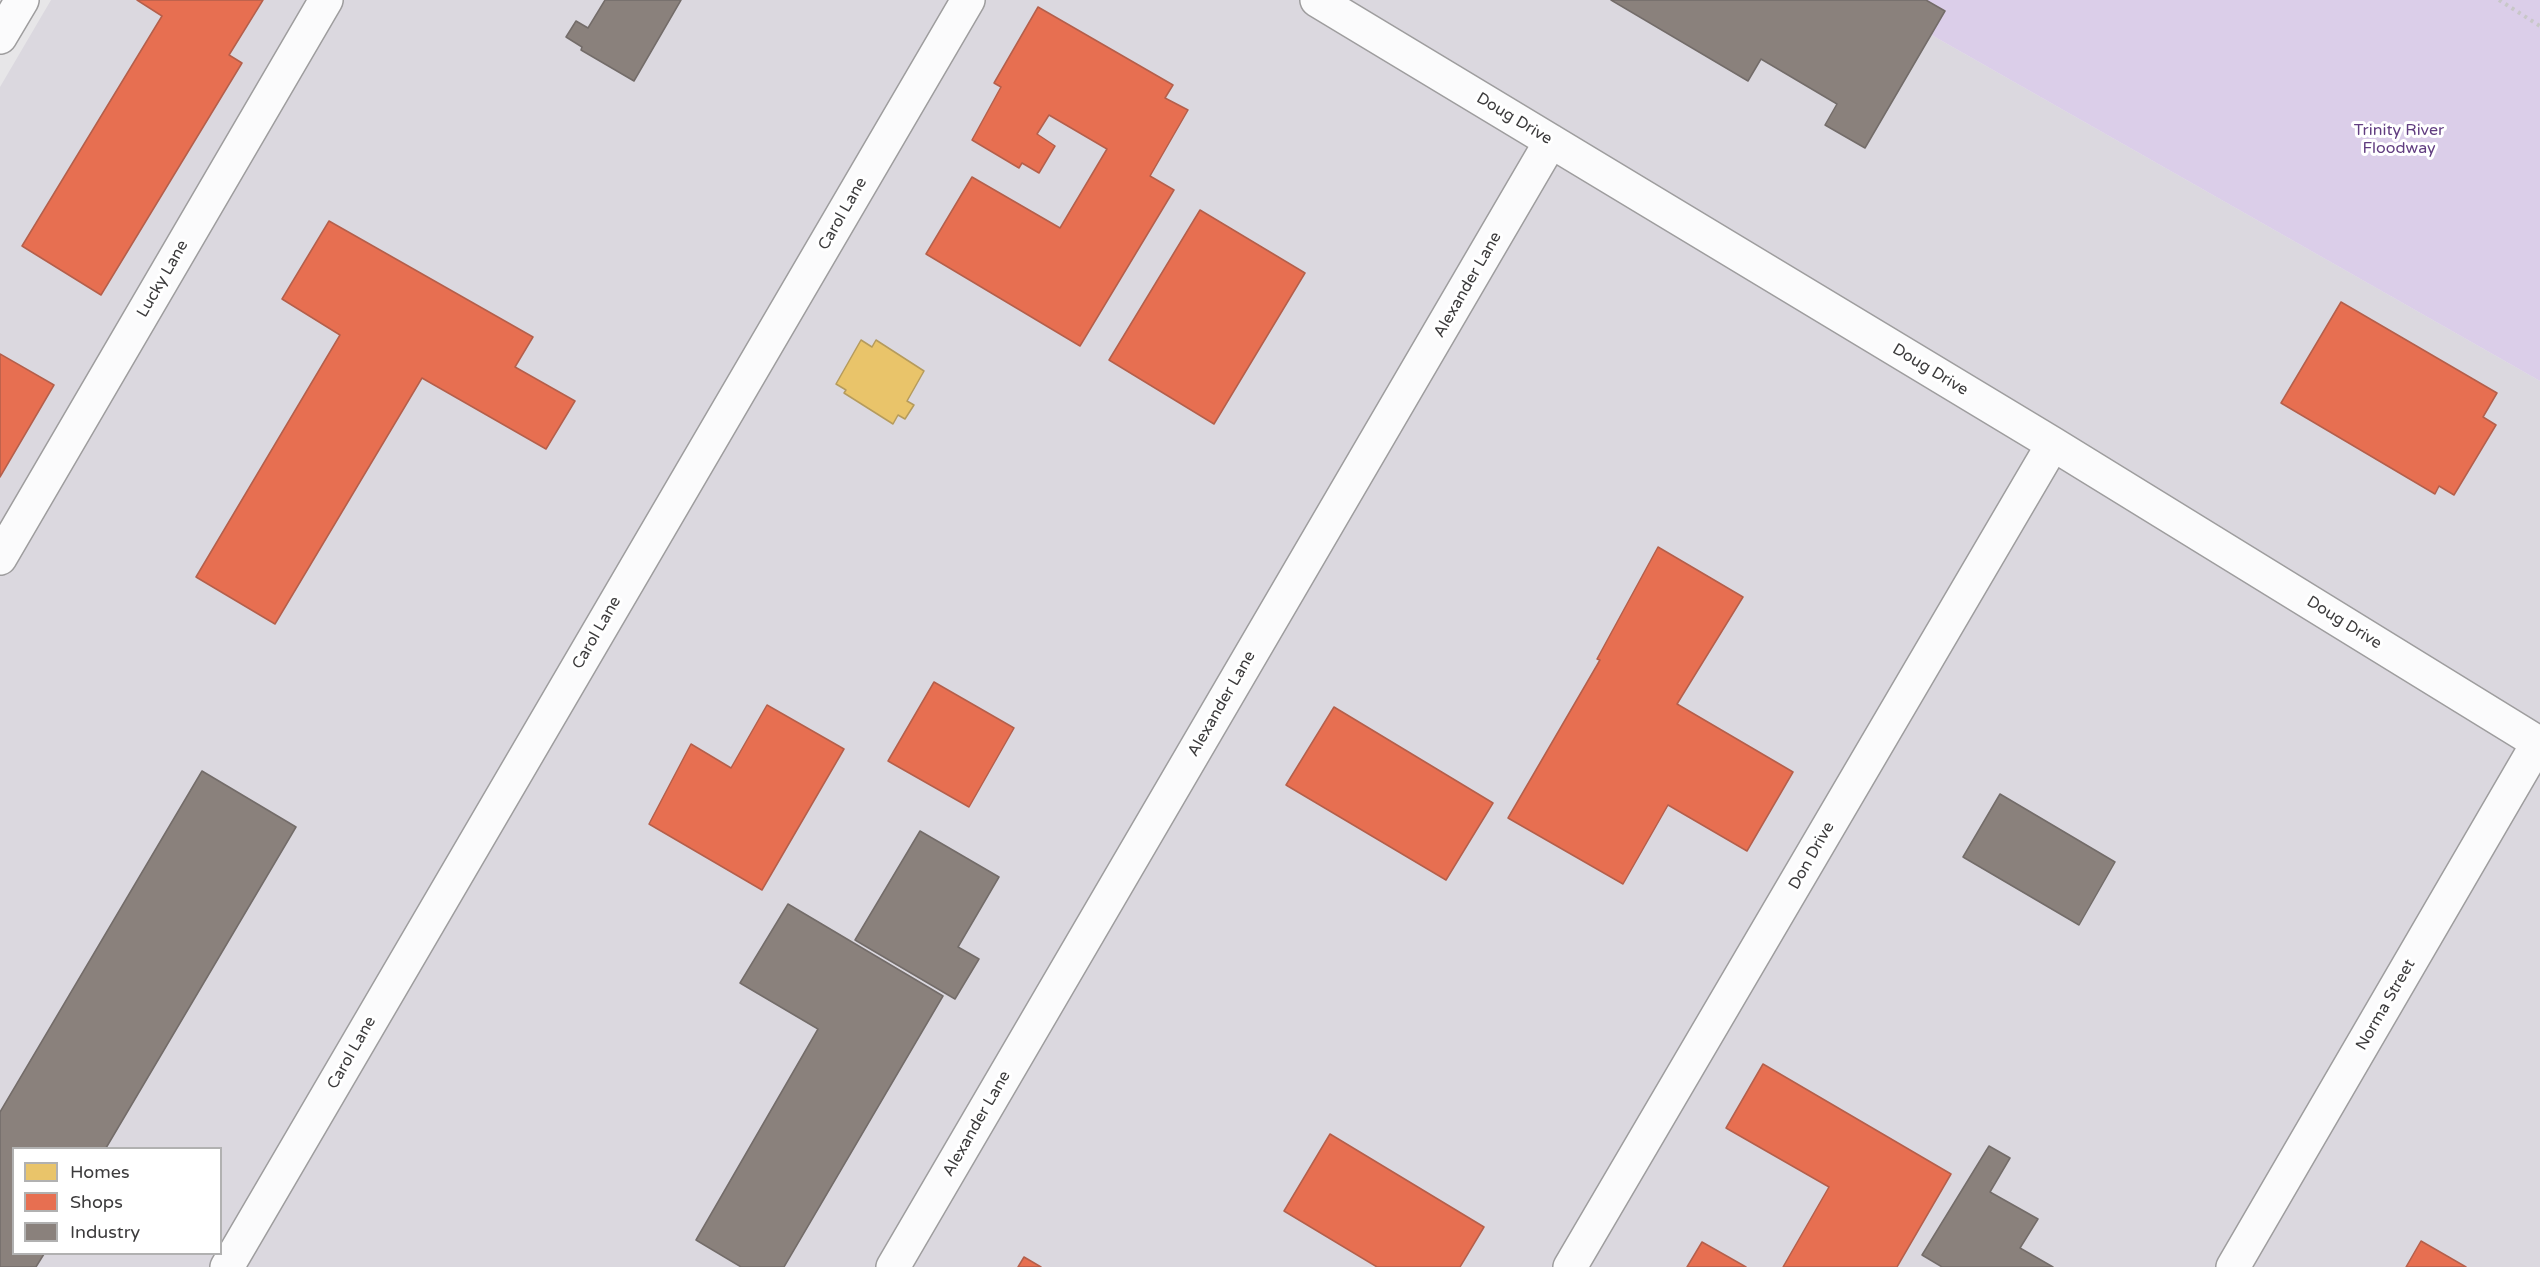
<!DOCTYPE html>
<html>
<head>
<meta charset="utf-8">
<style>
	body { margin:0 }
	#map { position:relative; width:2540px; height:1267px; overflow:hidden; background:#e7e6e8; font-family:"Varela Round",sans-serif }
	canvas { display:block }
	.legend { position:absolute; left:12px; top:1147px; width:210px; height:108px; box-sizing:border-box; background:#fff; border:2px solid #b1b1b1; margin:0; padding:8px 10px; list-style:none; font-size:18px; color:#3c3b3c }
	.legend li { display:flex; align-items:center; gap:12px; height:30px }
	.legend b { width:30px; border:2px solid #b1b1b1 }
</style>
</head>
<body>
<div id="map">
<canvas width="2540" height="1267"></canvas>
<ul class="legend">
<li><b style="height:16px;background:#e9c46a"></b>Homes</li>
<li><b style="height:16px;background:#e76f51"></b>Shops</li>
<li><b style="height:16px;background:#8a817c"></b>Industry</li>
</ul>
</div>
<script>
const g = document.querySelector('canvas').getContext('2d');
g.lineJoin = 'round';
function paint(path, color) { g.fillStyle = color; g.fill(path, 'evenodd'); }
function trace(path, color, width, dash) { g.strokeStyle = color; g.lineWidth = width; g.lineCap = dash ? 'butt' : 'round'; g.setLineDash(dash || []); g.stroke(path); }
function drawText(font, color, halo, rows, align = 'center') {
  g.font = font + ' "Varela Round",sans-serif'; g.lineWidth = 6; g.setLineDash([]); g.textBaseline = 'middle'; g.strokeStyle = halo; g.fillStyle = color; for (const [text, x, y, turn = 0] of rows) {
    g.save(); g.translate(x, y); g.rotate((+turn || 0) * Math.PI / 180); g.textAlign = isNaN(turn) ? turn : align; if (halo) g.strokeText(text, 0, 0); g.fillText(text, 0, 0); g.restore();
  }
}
const built = new Path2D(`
	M51,0H1870L2540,381V1267H0V87ZM14,1148H220V1254H14Z`);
const green = new Path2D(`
	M1870,0H2540V381Z`);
const homes = new Path2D(`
	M861,340L872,347L876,340L924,371L907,401L914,405L905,419L898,415L893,424L844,393L846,390L836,384Z`);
const shops = new Path2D(`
	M137,0H263L229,55L242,63L101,295L22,246L162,16Z
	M1038,7L1173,85L1165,98L1188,110L1150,176L1174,190L1080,346L926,254L972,177L1060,228L1107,149L1049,115L1037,134L1055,146L1039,173L1022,163L1019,168L972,140L1001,87L994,83Z
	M1200,210L1305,273L1214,424L1109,360Z
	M329,221L533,337L515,367L575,401L546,449L422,378L275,624L196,577L340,335L282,299Z
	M2341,302L2497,393L2483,417L2496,425L2454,495L2439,486L2435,494L2281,403Z
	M0,354L54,385L0,477Z
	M1658,547L1743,597L1677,704L1793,772L1747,851L1668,805L1623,884L1508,818L1600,660L1597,659Z
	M934,682L1014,728L969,807L888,761Z
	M767,705L844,749L762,890L649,824L691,744L731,768Z
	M1334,707L1493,803L1446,880L1286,785Z
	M1763,1064L1951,1174L1897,1267H1783L1829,1187L1726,1128Z
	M1330,1134L1484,1227L1460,1267H1377L1284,1211Z
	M2421,1241L2466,1267H2406Z
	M1702,1242L1746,1267H1687Z
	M1024,1257L1041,1267H1018Z`);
const industry = new Path2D(`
	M605,0H681L634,81L581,50L582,47L566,37L576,21L588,28Z
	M1611,0H1926L1945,11L1865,148L1825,125L1837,104L1761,59L1748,81Z
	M202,771L296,827L106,1148H14V1254H44L36,1267H0V1112Z
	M2000,794L2115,862L2079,925L1963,857Z
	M920,831L999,877L958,947L979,959L955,999L855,940Z
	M788,904L943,996L784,1267H741L696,1240L818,1029L740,983Z
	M1989,1146L2010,1158L1990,1192L2038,1219L2020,1248L2053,1267H1942L1922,1255Z`);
const path = new Path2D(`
	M2499,0L2540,26`);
const minor = new Path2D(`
	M1317,0L2053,444L2540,744
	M0,558L326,0
	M227,1267L968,0
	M893,1267L1551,141
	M1570,1267L2053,444
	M2233,1267L2538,743`);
const secondary = new Path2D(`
	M0,37L22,0`);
const streetNames = [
	["Doug Drive",1514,119,31],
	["Carol Lane",843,214,-60],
	["Lucky Lane",163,279,-60],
	["Alexander Lane",1468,285,-60],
	["Doug Drive",1930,370,31],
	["Doug Drive",2344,623,32],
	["Carol Lane",597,633,-60],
	["Alexander Lane",1222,704,-60],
	["Don Drive",1812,856,-60],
	["Norma Street",2386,1005,-60],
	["Carol Lane",352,1053,-60],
	["Alexander Lane",977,1124,-60]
];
const parkNames = [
	["Trinity River",2399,131],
	["Floodway",2399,149]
];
paint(built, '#dbd8df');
paint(green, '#dbcee9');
paint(homes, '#e9c46a');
trace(homes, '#b59b5c', 1.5);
paint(shops, '#e76f51');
trace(shops, '#b45f4b', 1.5);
paint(industry, '#8a817c');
trace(industry, '#736c69', 1.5);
trace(minor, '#9e9d9e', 36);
trace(secondary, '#9e9d9e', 36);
trace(path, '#c8c7c8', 4, [3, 4.5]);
trace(minor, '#fbfbfc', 33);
trace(secondary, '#fbfbfc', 33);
drawText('16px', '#3c3b3c', '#fff', streetNames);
drawText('16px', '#613d80', '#fff', parkNames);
</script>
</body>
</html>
